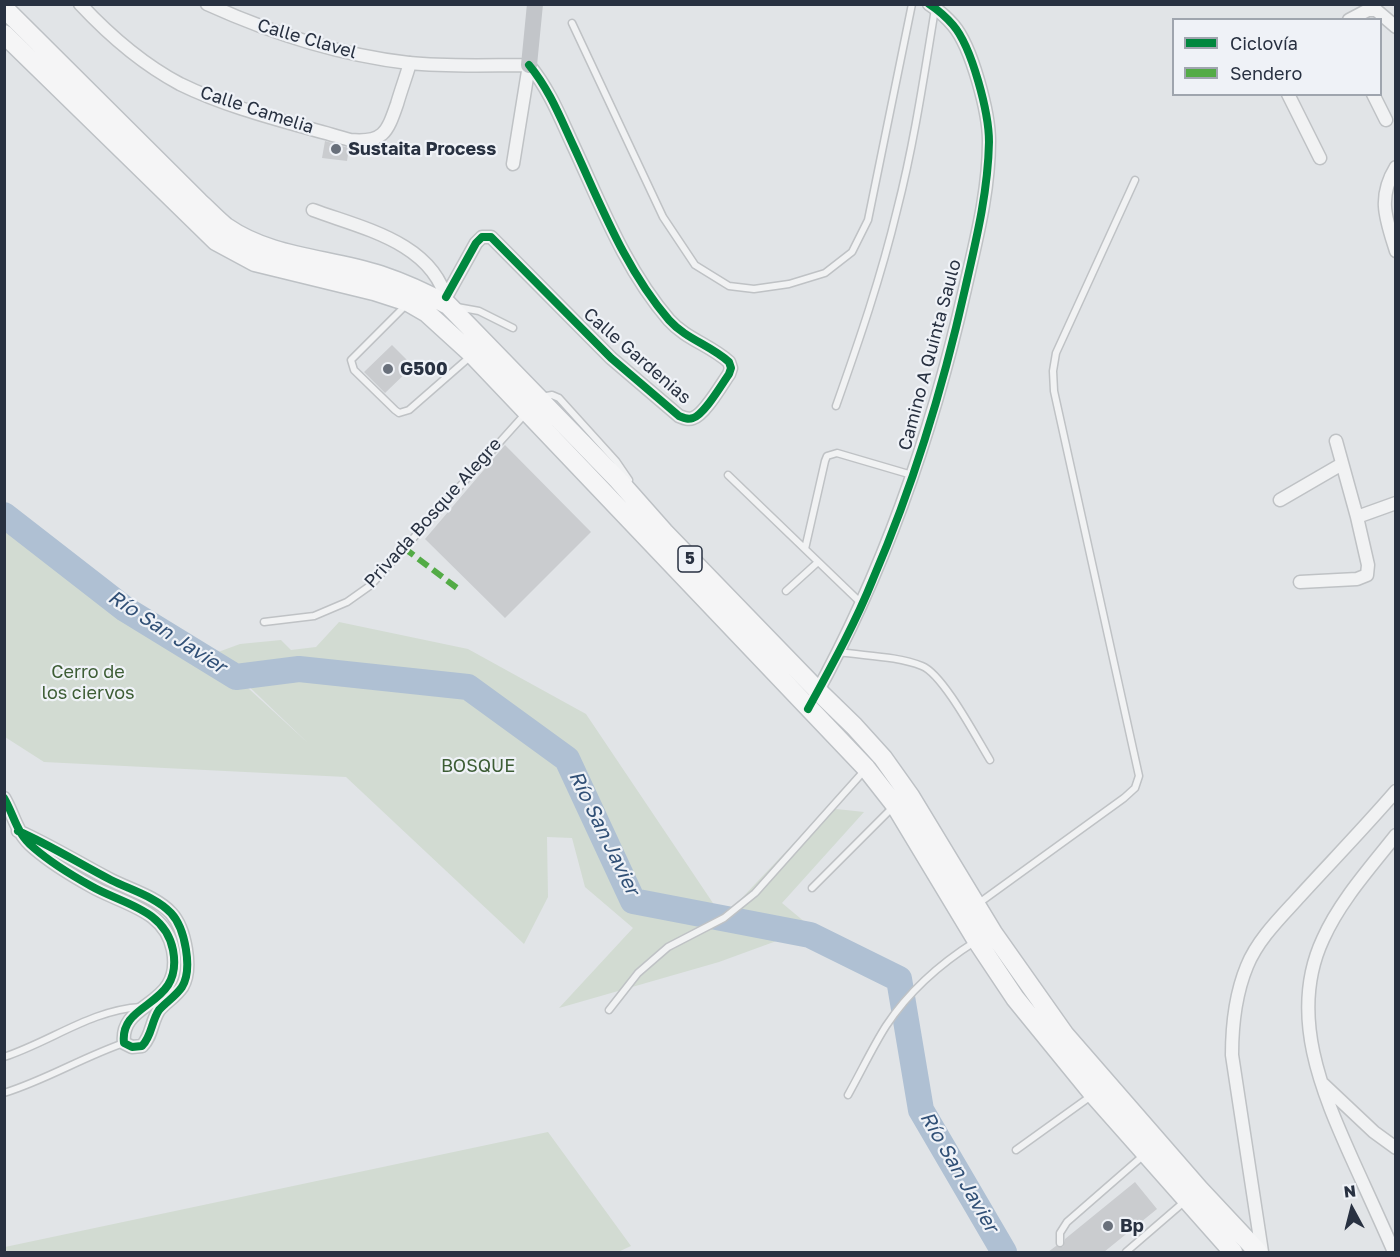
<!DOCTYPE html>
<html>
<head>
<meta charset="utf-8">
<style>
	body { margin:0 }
	#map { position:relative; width:1400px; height:1257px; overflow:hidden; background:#e1e4e7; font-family:"Golos Text",sans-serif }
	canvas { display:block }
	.frame { position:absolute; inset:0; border:6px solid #283141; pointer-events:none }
	.legend { position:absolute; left:1172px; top:18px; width:210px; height:78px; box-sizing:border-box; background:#eff2f7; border:2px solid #9fa5ae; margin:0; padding:8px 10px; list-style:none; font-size:18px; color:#283141 }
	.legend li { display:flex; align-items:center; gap:12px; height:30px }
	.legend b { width:30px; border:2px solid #9fa5ae }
	.north { position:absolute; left:1322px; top:1179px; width:60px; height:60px; -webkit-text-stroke:4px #eff2f7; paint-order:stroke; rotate:353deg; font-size:16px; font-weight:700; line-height:24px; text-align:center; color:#283141 }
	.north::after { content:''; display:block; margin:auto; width:21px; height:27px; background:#283141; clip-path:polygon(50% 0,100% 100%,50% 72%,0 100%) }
</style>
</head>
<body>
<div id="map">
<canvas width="1400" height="1257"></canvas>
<div class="frame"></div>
<ul class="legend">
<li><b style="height:8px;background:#00873e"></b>Ciclovía</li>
<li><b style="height:8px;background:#53ab46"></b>Sendero</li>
</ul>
<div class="north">N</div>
</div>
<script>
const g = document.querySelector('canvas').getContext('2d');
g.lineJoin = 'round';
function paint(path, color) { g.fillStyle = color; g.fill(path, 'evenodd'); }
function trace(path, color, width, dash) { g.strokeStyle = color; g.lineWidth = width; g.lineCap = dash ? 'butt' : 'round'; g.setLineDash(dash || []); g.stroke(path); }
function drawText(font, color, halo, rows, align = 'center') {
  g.font = font + ' "Golos Text",sans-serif'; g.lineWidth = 4.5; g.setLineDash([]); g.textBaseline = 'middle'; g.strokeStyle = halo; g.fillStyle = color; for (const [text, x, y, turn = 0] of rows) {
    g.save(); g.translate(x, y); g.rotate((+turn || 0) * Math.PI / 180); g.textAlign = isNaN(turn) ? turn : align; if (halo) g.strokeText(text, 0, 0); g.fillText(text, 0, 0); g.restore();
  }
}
const green = new Path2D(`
	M4,515L125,609L236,677L309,744L238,676L210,655L240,644L281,640L291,650L316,647L339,622L468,649L586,714L723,918L827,808L864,812L782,903L812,928L719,962L559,1008L633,928L585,887L572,838L547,837L548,897L524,944L346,777L44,762L5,737Z
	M548,1132L631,1246L618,1252H5V1247Z`);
const river = new Path2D(`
	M4,515L125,609L236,677L299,669L468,687L567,759L633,901L810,935L899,979L921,1110L1004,1252`);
const building = new Path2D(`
	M325,141L349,148L347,161L322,158Z
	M392,345L413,366L385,393L364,372Z
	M505,445L591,532L505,618L425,539Z
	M1135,1182L1157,1209L1104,1252H1048L1056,1246L1063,1247L1065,1239Z`);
const lane = new Path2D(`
	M572,23L663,217L695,265L729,286L754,289L789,284L825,273L852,252L868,220L912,4
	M406,305L351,360L354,370L395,410L399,413L409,410L472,355
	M457,307L479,311L513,328
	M541,397L552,395L559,398L616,461L629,480
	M836,406C859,341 881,277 897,210C914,144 924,76 935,9
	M728,475L861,603
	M805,549L825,461L827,456L837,453L912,475
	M786,591L818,562
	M264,622L314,616L347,602L371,585L526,413
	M839,652C865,656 897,656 922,666C943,674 977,739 990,760
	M812,888L894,806
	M979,903L1124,798L1135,788L1139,776L1054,391L1053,371L1056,353L1135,180
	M609,1010L638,973L668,947L724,918L755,893L864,771
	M4,1057C52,1041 91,1010 141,1007
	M4,1093C46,1080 83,1057 124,1043
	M848,1095C861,1072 872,1048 886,1026C909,991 941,963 976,941
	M1016,1150L1091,1096
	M1060,1243V1233L1067,1222L1145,1154
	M1126,1252L1184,1202`);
const street = new Path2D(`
	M80,4C109,35 142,64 180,84C233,110 293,123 350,140C383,143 387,133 397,104C401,90 406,77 410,63
	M207,4C271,33 339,55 409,63C449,67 489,65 529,65
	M1349,20L1368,10H1376L1396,27
	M1288,94L1320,158
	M1373,94L1386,120
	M513,164L529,65
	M1396,167C1377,198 1386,219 1396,251
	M313,210C361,228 433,242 447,302
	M446,297L476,243L482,237H491L611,358L679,416C684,418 688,420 693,418C704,415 722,384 729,374L731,368L729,362C710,345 686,339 669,320C625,269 601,205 573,145C560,117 549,89 529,65
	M1280,500L1342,464
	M1357,517L1396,503
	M1300,582L1357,579L1367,575L1368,565L1357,517L1336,441
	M815,696C885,569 933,430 965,289C976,240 989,192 989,141C989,113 972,47 953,25C947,18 938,10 929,4
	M4,798C15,817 16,833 34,848C49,861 73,876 91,886C122,904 165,909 173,950C184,1008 119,1000 124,1043L132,1047L142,1046C152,1036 151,1022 159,1010C166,1002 176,996 182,987C193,969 185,928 171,913C156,897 131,890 111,880C80,864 50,845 18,831
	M1323,1084L1374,1132L1396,1148
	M1262,1252L1232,1055C1232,1024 1235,995 1247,966C1258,939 1281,917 1300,896C1332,861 1365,827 1396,791
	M1394,1252C1381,1222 1367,1192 1353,1161C1322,1092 1288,1014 1323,939C1340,901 1370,868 1396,835`);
const secondary = new Path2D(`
	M529,65L535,4`);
const primary = new Path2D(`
	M4,8L199,202C208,210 217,220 226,227C272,259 329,258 380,275C404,283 426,293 448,305L618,480L664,532L818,691L854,726L883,758L910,796L993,933L1065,1035L1199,1189L1258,1252
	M4,34L216,241L255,262L374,291L408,302L427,313L472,354L866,768L895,805L977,941L1015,998L1094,1095L1233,1252`);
const quiet = new Path2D(`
	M404,548L457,588`);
const cycleway = new Path2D(`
	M446,297L476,243L482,237H491L611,358L679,416C684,418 688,420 693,418C704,415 722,384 729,374L731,368L729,362C710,345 686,339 669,320C625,269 601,205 573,145C560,117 549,89 529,65
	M808,709C831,667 855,624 873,579C913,486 943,388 965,289C976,241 988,192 989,142C989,113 972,47 953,25C947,18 938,10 929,4
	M4,798C15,817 16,833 34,848C49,861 73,876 91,886C122,904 165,909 173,950C184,1008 119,1000 124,1043L132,1047L142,1046C152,1036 151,1022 159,1010C166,1002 176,996 182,987C193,969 185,928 171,913C156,897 131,890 111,880C80,864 50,845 18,831`);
const markers = [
	[336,149,6,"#69707b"],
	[388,369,6,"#69707b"],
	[1108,1226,6,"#69707b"]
];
const shields = [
	[690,559,24]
];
const shieldNames = [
	["5",690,559]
];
const streetNames = [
	["Calle Clavel",307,39,16],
	["Calle Camelia",257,110,18],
	["Camino A Quinta Saulo",930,355,-75],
	["Calle Gardenias",637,356,41],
	["Privada Bosque Alegre",433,513,-48]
];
const poiNames = [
	["Sustaita Process",348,149],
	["G500",400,369],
	["Bp",1120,1226]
];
const parkNames = [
	["Cerro de",88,672],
	["los ciervos",88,693],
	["BOSQUE",478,766]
];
const waterNames = [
	["Río San Javier",167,632,33],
	["Río San Javier",604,833,64],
	["Río San Javier",959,1172,60]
];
paint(green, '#d2dbd2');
trace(river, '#afc0d3', 26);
paint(building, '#cacccf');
trace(lane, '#bfc2c5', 9);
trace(street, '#bfc2c5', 15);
trace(primary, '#bdc1c5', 21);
trace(lane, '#f1f2f3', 6);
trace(street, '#f1f2f3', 12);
trace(secondary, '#c2c5c9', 16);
trace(primary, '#f5f5f6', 18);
trace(quiet, '#53ab46', 6, [12, 6]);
trace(cycleway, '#00873e', 8);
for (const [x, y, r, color] of markers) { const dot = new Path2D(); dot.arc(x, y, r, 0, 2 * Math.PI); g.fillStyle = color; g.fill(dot); trace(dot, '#eff2f7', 2); }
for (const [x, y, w] of shields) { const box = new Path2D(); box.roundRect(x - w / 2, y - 13, w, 26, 4.5); g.fillStyle = '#eff2f7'; g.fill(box); trace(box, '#283141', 1.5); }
drawText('bold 16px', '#283141', null, shieldNames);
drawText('18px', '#283141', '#eff2f7', streetNames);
drawText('bold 18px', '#283141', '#eff2f7', poiNames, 'left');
drawText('18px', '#3d5d35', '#eff2f7', parkNames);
drawText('italic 20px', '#315076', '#eff2f7', waterNames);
</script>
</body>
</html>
